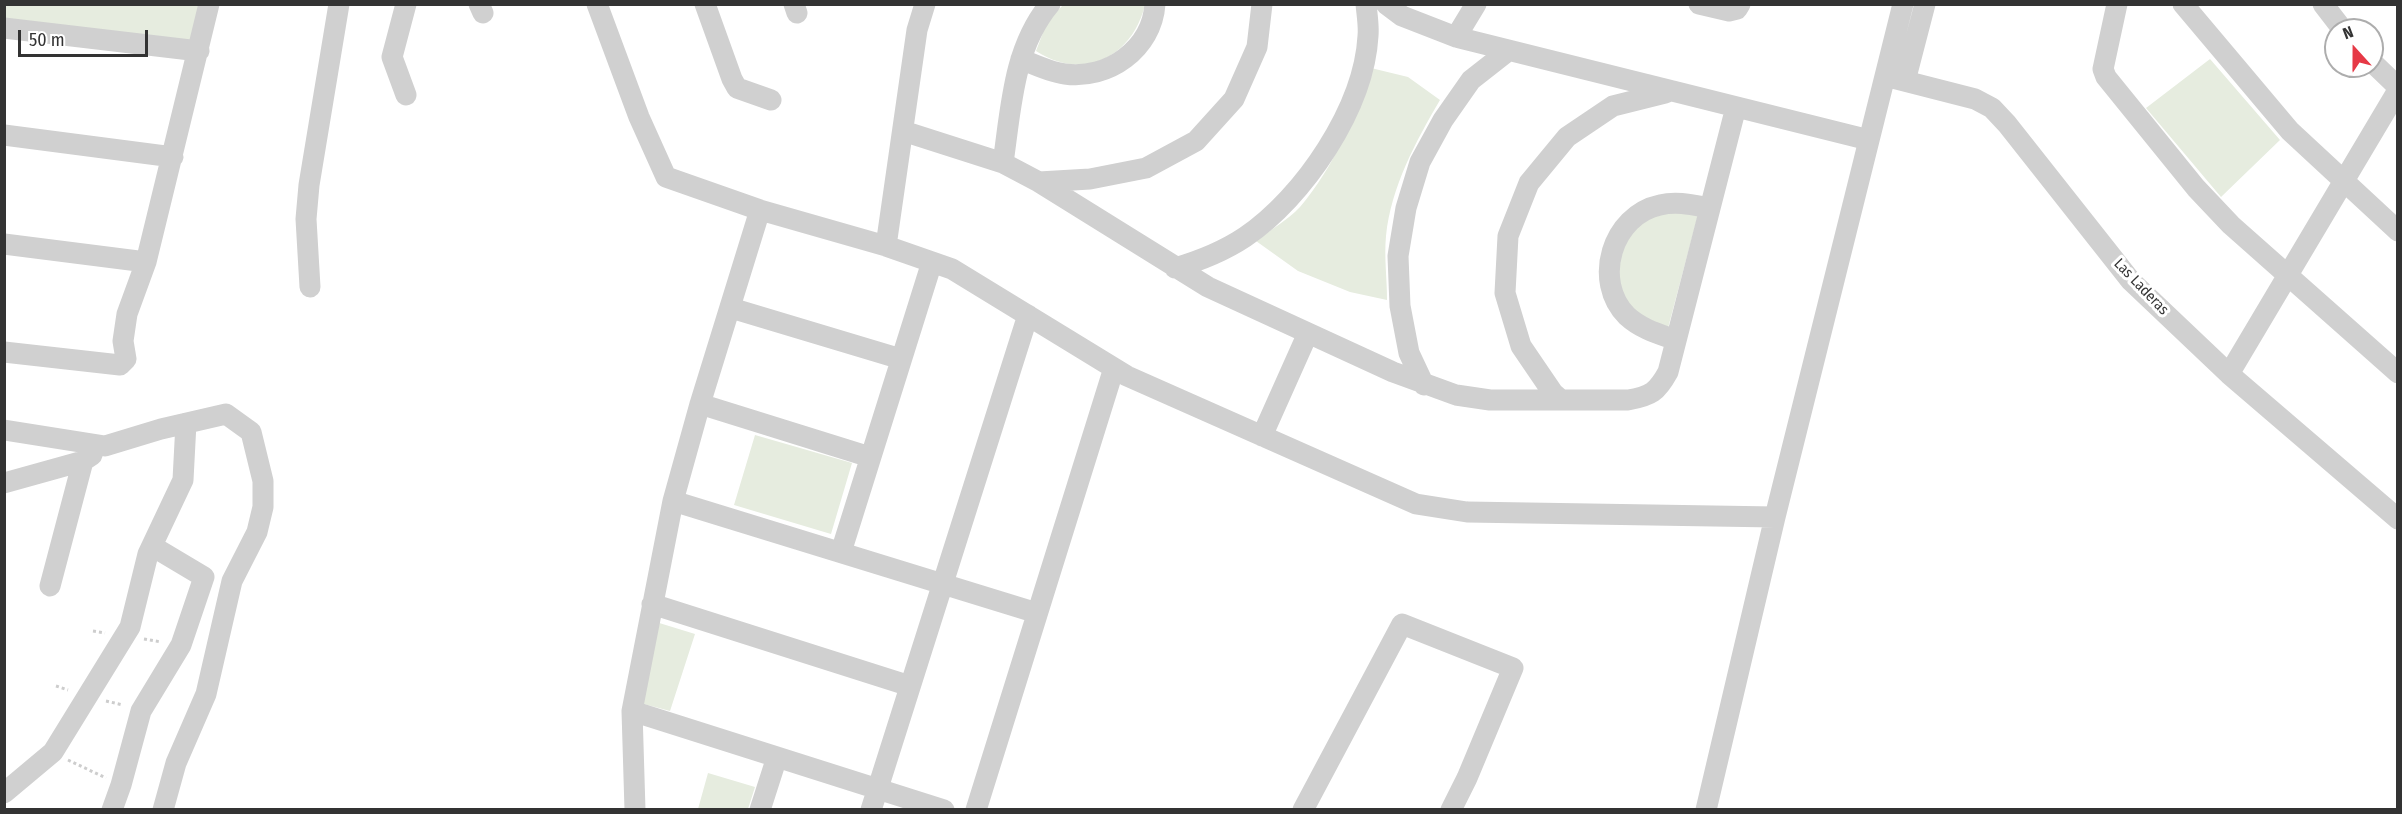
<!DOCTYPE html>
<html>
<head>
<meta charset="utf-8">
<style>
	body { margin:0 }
	#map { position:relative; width:2402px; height:814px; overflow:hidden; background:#fff; font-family:"Fira Sans Condensed",sans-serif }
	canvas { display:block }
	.frame { position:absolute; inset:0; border:6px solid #333; pointer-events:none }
	.north { position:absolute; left:2324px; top:18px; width:60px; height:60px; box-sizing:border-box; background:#fff; border:2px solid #adadad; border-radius:50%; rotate:339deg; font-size:16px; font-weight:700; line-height:24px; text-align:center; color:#333 }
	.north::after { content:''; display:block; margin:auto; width:21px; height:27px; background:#e63946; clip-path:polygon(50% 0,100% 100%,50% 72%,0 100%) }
	.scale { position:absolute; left:18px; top:30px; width:130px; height:27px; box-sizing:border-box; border:3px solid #333; border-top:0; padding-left:8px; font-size:18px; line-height:21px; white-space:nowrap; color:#333; -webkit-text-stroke:4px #fff; paint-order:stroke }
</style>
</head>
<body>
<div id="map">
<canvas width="2402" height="814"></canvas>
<div class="frame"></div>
<div class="north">N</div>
<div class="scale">50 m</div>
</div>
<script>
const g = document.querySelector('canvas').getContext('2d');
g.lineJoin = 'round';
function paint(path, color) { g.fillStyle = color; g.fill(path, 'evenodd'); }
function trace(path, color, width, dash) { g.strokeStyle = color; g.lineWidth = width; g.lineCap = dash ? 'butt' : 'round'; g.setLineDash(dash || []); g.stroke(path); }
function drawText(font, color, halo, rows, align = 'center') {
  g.font = font + ' "Fira Sans Condensed",sans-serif'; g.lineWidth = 6; g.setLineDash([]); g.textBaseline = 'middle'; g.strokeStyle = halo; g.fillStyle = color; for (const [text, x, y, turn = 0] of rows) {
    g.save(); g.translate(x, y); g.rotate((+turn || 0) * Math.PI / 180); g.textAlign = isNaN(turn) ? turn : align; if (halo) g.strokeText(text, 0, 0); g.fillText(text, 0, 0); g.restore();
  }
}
const green = new Path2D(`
	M5,5H200L194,42L5,21Z
	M1063,5H1145C1132,57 1084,82 1036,51L1047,22Z
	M2210,59L2280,140L2221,197L2146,108Z
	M1371,68L1408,77L1440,100C1416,141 1391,187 1386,236C1384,257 1387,279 1387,300L1350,292L1298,271L1256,241C1270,230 1288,220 1300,207C1334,167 1355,117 1371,68Z
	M1679,212L1698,215L1668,328C1657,323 1639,317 1632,308C1611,282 1615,241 1644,222C1655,214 1667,213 1679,212Z
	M755,435L852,463L831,534L734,505Z
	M643,618L695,634L670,711L629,700Z
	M708,773L755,787L748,809H698Z`);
const path = new Path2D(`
	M93,631L105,633
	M144,639L161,642
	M56,686L68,690
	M106,701L123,705
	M68,760L106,778`);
const minor = new Path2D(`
	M479,4L483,13
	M597,4L639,117L666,177L760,210L886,246L952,269L1127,376L1416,504L1467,512L1775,517
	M705,4L732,79L737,88L771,100
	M794,4L797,13
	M1386,4L1402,16L1456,37L1869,140
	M1699,4L1729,11L1737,9L1740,4
	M2117,4L2103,69L2106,77L2196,188L2231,225L2398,373
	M2183,4L2290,131L2398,231
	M2323,4L2343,30
	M4,28L199,51
	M1456,37L1476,4
	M1021,59C1035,65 1050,72 1065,74C1108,80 1152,49 1155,4
	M2372,62L2398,87
	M1885,76L1975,99L1992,108L2007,124L2131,281L2229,374L2398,519
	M1905,81L1925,4
	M406,95L392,57L406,4
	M903,131L1003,163L1039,182L1208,287L1393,372L1456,395L1490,400H1628C1651,396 1657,392 1668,372L1736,107
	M4,135L173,157
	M1003,163C1011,109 1013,48 1050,4
	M1039,182L1090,179L1146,168L1196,141L1234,99L1257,47L1262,4
	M4,244L146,262
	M886,246L917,30L925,4
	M1175,268C1199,261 1224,251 1245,237C1304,197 1364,108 1368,36C1369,26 1367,15 1366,4
	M310,287L306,219L309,185L339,4
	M731,308L901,359
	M1676,340C1659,334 1641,329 1627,316C1592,281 1612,215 1660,205C1677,201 1693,205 1710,208
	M4,352L120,365L126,359L123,341L127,314L146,262L209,4
	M2229,374L2398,90
	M1424,385L1409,353L1400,306L1398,256L1406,208L1420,162L1443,120L1471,80L1508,51
	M1560,399L1553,393L1521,346L1505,293L1508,236L1529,183L1567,137L1613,106L1665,93
	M700,404L870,457
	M4,430L105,446L161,429L226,414L251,432L263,481V507L257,532L232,581L206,694L176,763L163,810
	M1262,436L1308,333
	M4,483L83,461L92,455
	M673,501L1037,613
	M841,552L932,262
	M50,586L83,461
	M652,604L910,686
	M632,711L944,810
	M4,793L53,752L130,627L148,554L183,480L186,423
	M112,810L121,785L141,711L181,645L204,577L152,546
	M635,810L632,711L673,501L700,404L760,210
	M760,810L777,757
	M871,810L1028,315
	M976,810L1114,368
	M1303,810L1402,624L1513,668L1467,778L1451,810
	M1706,810L1775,517L1903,4`);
const streetNames = [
	["Las Laderas",2141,287,46]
];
paint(green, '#e6ecdf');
trace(path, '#cdcdcd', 3, [3, 3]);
trace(minor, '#d0d0d0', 21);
drawText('15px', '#333', '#fff', streetNames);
</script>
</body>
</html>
